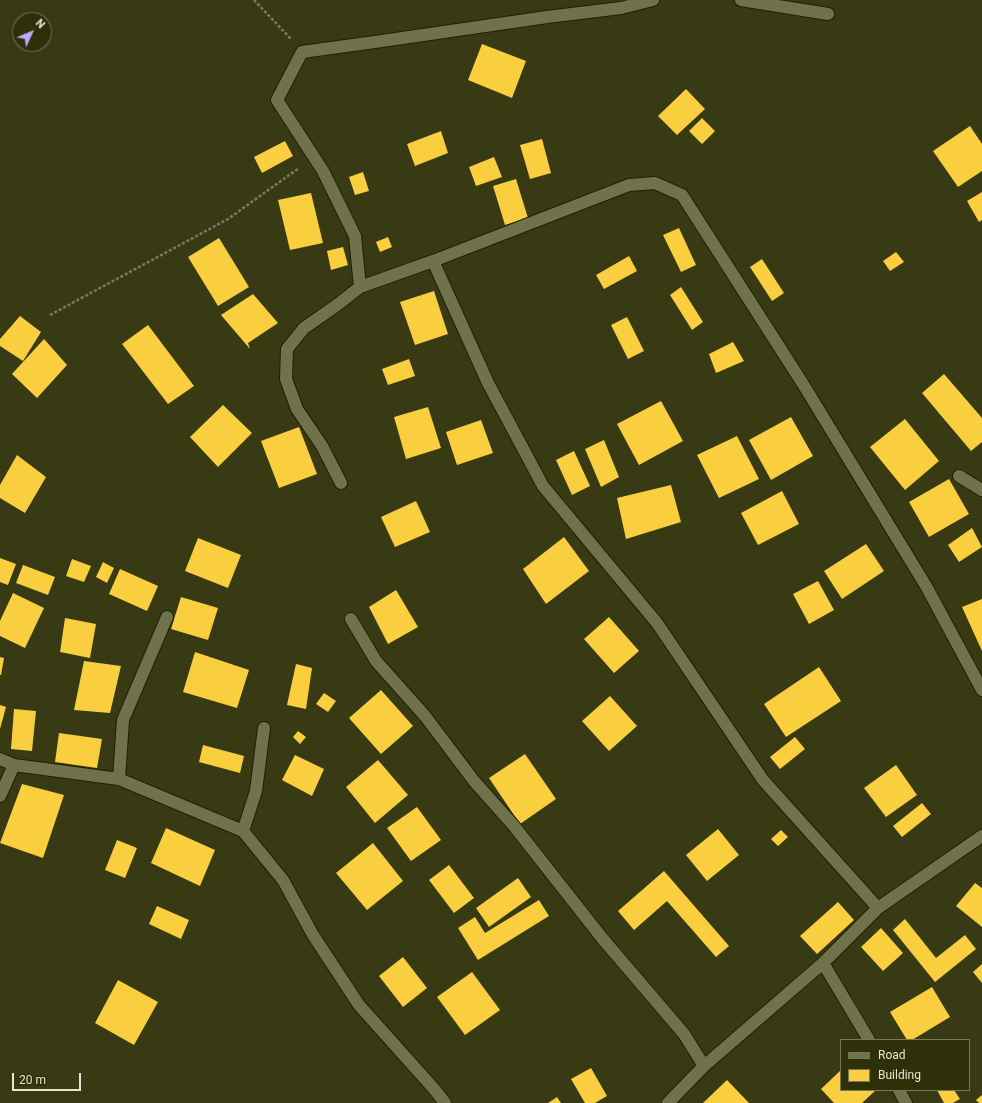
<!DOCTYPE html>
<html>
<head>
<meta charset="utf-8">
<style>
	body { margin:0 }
	#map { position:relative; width:982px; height:1103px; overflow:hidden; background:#383a14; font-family:Roboto,sans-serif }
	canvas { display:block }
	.legend { position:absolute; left:840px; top:1039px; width:130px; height:52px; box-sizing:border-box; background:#2e3009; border:1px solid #777959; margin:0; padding:5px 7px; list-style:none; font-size:12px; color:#e4e6d1 }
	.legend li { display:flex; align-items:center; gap:8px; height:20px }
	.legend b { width:20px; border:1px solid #777959 }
	.north { position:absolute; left:12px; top:12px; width:40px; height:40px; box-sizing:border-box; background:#2e3009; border:1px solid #777959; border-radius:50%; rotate:46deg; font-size:11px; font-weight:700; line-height:16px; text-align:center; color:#e4e6d1 }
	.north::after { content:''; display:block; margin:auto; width:14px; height:18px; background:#b8abf7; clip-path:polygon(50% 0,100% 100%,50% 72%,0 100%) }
	.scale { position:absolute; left:12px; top:1073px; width:69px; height:18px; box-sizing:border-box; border:2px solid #e4e6d1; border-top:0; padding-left:5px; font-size:12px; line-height:14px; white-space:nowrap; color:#e4e6d1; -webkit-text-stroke:3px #2e3009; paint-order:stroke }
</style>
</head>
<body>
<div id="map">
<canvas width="982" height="1103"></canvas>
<ul class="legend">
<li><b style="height:5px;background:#6f724b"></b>Road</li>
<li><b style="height:11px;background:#f9cf3f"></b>Building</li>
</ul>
<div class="north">N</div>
<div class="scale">20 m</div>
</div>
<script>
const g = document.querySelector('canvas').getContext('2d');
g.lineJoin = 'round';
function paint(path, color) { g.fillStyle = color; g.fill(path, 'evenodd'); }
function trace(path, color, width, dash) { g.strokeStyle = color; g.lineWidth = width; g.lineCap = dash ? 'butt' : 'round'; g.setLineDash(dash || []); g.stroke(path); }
const building = new Path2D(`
	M482,44L526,61L512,98L468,80Z
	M686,89L705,109L677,135L658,116Z
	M702,118L715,131L702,144L689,131Z
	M970,126L982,144V171L958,187L933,151Z
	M441,131L448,153L415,166L407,144Z
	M542,139L551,173L530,179L520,145Z
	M285,141L293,156L262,173L254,157Z
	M494,157L502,177L476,186L469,167Z
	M363,172L369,191L355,195L349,177Z
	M516,179L528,218L505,225L493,186Z
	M982,192V220L979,222L967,201Z
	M311,193L323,243L290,250L278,200Z
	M679,228L696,265L681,272L663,235Z
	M388,237L392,247L380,252L376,242Z
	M219,238L249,287L218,306L188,257Z
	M343,247L348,265L331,270L327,251Z
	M896,252L904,262L890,271L883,261Z
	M629,256L637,271L604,289L596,275Z
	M762,259L784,293L772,301L750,267Z
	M681,287L703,322L692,330L670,295Z
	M434,291L448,334L415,345L400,302Z
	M253,294L278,323L248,343L250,349L221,315Z
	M20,316L41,332L23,361L0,346V339Z
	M627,317L644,351L628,359L611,325Z
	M148,325L194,386L168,404L122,344Z
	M44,339L67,365L37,398L12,374Z
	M733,342L744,361L716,373L709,354Z
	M409,359L415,376L388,385L382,369Z
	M944,374L982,418V442L971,451L922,393Z
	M661,401L683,441L639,465L617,424Z
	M223,405L252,433L218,467L190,437Z
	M428,407L441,448L406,459L394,417Z
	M791,417L813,456L771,480L749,440Z
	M905,419L939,461L905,490L870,447Z
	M481,420L493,453L457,465L446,432Z
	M299,427L317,474L279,488L261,441Z
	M737,436L759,479L719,498L697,455Z
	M604,440L619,477L601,487L585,449Z
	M574,451L590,486L572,495L556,460Z
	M17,455L46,477L25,513L0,498V485Z
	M949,479L969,514L929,537L909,502Z
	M671,485L681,522L626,539L617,498Z
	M782,491L799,524L758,545L741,513Z
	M416,501L430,532L395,547L381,517Z
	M972,528L982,547L959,562L948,545Z
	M564,537L589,571L546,604L523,569Z
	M198,538L241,555L228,588L185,571Z
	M866,544L884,571L842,599L824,571Z
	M0,558L16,564L8,585L0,582Z
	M72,559L91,566L84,582L66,576Z
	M103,562L114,568L107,583L96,577Z
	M23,565L55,577L48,595L16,583Z
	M120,569L158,586L147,611L109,594Z
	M818,581L834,610L809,624L793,594Z
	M396,590L418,627L388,644L369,607Z
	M13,593L44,608L25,648L0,636V621Z
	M181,597L218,608L208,640L171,629Z
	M982,599V651L962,607Z
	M609,617L639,651L614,673L584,639Z
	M65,618L96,624L90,658L60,652Z
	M195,652L249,670L237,708L183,692Z
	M0,657L4,658L1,675H0Z
	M84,661L121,666L110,713L74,710Z
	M296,664L312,668L306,709L287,705Z
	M819,667L841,701L786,737L764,704Z
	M381,690L413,726L381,754L349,718Z
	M324,693L336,701L328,712L316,704Z
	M610,696L637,726L609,751L582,721Z
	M0,705L6,707L0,729Z
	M14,709L36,711L32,751L11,749Z
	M298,731L306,737L300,744L293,737Z
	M59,733L102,739L97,768L55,762Z
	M795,737L805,749L780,769L770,757Z
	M203,745L244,756L240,773L199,762Z
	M525,754L556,799L520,824L489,778Z
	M295,755L324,769L312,796L282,780Z
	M378,760L408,795L375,823L346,787Z
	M896,765L917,795L886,817L864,788Z
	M22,784L64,795L43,858L0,843Z
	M922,803L931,814L902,837L893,826Z
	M417,807L441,840L411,861L387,828Z
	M166,828L215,850L200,886L151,863Z
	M718,829L739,855L707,881L686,855Z
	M781,830L788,837L778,846L771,839Z
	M117,840L137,848L125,878L105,870Z
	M373,843L403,881L367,910L336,873Z
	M449,865L474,898L454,913L429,880Z
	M664,871L729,946L716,957L667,901L634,930L618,911Z
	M518,878L531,897L489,927L476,908Z
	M975,883L982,888V927L956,906Z
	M539,900L549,916L478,960L458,928L475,917L485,933Z
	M838,902L854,920L817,954L800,936Z
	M157,906L189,920L181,939L149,924Z
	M905,919L936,958L965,935L976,949L935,982L893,930Z
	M881,928L903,953L883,971L861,947Z
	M403,957L427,988L403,1007L379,976Z
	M982,964V983L973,972Z
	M472,972L500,1010L465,1035L437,997Z
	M118,980L158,1002L134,1045L95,1023Z
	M932,987L950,1017L912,1040H907L890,1012Z
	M591,1068L607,1096L595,1103H585L571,1079Z
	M841,1070V1090H876L862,1103H834L821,1089Z
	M727,1080L749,1103H703Z
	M937,1090H954L960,1099L953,1103H944Z
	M982,1095V1103H979L976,1100Z
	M557,1097L561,1103H548Z`);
const path = new Path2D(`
	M254,0L291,39
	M50,315L228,219L299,168`);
const street = new Path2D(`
	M741,0L828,14
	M433,261L488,383L543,486L657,623L763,780L878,908
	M360,287L355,236L323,171L277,100L302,52L375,42L547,17L621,8L653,0
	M959,476L982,490
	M341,483L322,446L297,409L286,379L287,349L304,328L337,305L360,287L433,261L585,202L629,185L655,183L682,195L803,384L926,586L982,690
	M351,619L376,661L425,716L474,781L514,826L602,938L684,1034L704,1066
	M264,728L256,791L243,831L283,880L313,935L359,1005L435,1090L445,1103
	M0,759L14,765L119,779L243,831
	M119,779L123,720L167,617
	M0,796L14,765
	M823,963L869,1040
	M899,1090L906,1103
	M668,1103L704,1066L823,963L878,908L982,836`);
paint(building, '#f9cf3f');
trace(street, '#202100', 14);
trace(path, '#7a7c5c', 2.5, [3, 2]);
trace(street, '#6f724b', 12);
</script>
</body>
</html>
